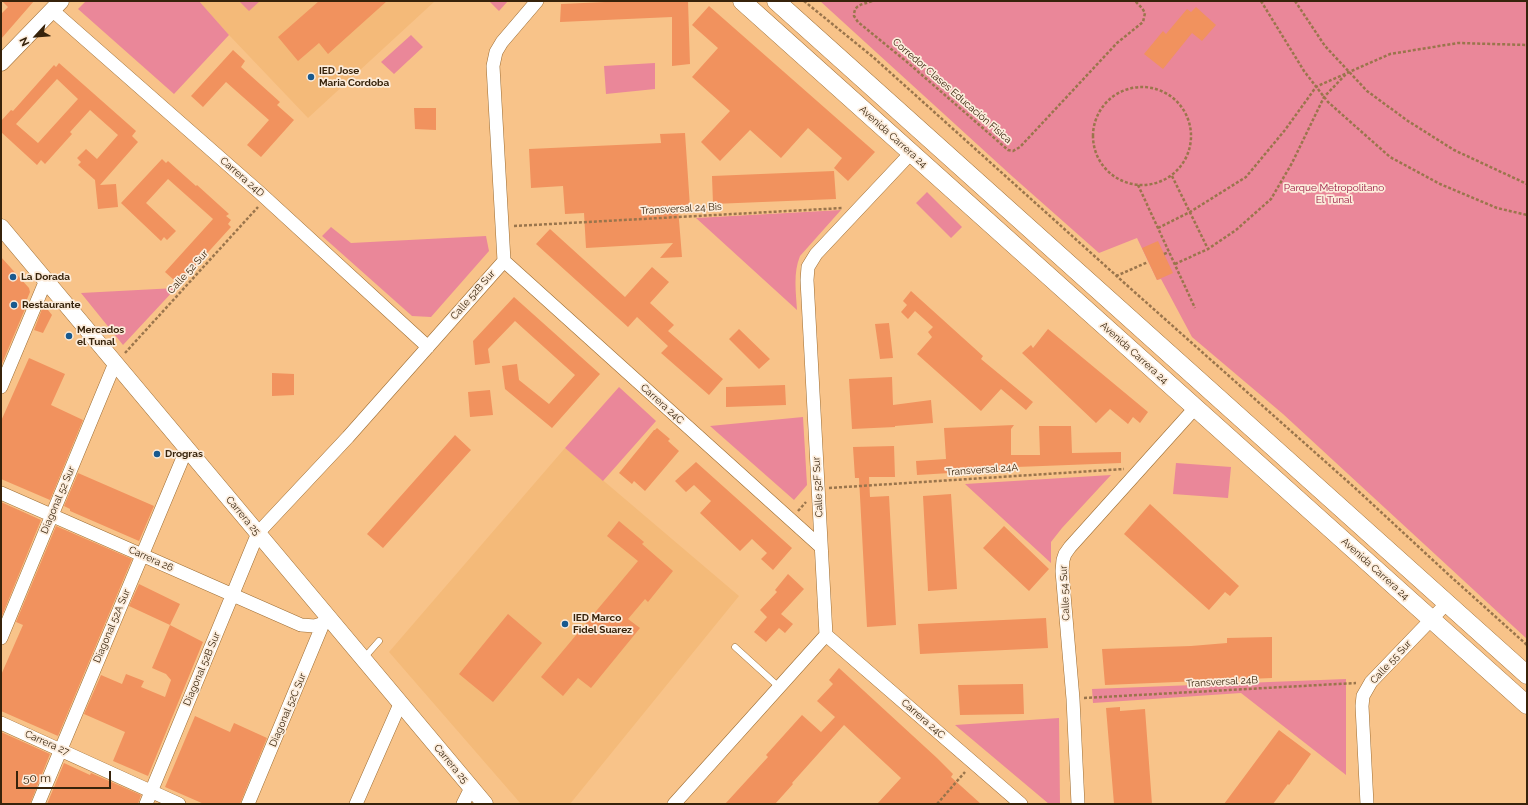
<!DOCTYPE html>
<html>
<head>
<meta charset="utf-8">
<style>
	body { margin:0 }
	#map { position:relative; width:1528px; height:805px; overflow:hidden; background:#f8c389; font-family:Raleway,sans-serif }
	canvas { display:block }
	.frame { position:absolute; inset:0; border:2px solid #37230b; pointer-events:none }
	.north { position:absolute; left:16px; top:16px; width:40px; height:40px; -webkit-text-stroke:3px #fcecdb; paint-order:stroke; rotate:244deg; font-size:11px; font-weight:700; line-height:16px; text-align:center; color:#37230b }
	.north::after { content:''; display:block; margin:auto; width:14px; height:18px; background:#37230b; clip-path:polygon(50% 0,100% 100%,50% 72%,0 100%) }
	.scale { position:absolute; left:16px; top:771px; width:95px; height:18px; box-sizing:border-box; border:2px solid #37230b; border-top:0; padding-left:5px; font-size:12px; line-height:14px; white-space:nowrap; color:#37230b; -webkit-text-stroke:3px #fcecdb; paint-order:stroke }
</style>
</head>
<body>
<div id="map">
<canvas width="1528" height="805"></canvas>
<div class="frame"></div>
<div class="north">N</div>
<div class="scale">50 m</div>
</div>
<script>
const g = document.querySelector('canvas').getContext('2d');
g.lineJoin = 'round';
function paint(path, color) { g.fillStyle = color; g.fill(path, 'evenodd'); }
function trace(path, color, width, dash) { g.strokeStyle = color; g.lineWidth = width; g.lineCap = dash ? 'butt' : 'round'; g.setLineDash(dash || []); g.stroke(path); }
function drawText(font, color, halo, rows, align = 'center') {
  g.font = font + ' Raleway,sans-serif'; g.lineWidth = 3.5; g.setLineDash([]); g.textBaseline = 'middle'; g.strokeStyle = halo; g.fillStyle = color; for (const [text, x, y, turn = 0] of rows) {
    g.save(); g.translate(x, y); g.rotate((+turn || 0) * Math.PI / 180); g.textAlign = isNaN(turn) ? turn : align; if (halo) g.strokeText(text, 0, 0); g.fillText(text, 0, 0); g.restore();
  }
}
const built = new Path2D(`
	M199,1H435L308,118L229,35Z
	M565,448L739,596L570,804H521L389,652Z`);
const green = new Path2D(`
	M86,1H199L229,35L174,94L78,9Z
	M239,1H260L249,11Z
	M489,1H508L499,11Z
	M820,1H1527V639L1283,414L1192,337L1161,279L1157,280L1137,238L1099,253L1013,177Z
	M411,35L423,47L394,74L381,62Z
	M655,63V89L606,94L604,66Z
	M927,192L962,227L951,238L916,203Z
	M841,210L800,256C793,273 796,292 797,310L696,218Z
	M331,227L351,243L486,236L489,251L431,317L412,316L322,236Z
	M176,288L123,345L81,293Z
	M619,387L656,421L603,481L565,448Z
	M803,417L807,485L794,500L710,426Z
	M1176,463L1231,467L1228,498L1173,494Z
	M1111,475L1062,528L1051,542V563L965,484Z
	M1346,679V775L1241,693L1093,703L1092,689Z
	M1059,718L1060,804H1049L955,725Z`);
const building = new Path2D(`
	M2,1H34L1,39V14L8,7Z
	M319,1H387L328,54L319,43L298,61L278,37Z
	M627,1H688L690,64L672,66V17L560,22L561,4Z
	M709,6L875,152L848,181L834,168L842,158L808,128L781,158L750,130L720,161L701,142L730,111L692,77L718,48L692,25Z
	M1196,7L1216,25L1202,41L1192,33L1163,69L1144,54L1163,31L1166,34L1187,9L1191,12Z
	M233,50L245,61L241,67L280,102L277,105L294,120L261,157L247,145L269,120L226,82L203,107L191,96Z
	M59,63L136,131L132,136L138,142L100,185L116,184L118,207L98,209L95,180L78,165L81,162L77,158L86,149L97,159L118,135L90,110L70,132L72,134L45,164L41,160L37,165L1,132V121L11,110L13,111L54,65L56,67ZM57,79L78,99L38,143L16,124Z
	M414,108H436V130L415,129Z
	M685,133L690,207L678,208L682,257L660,258L673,243L586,248L584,213L565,214L563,186L531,188L529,149L661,143L660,134Z
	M162,159L166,163L168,161L196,186L197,185L229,214L226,216L231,220L228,224L231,227L201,260L182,279L179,277L175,281L165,272L213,219L168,179L146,203L176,231L167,240L164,237L161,241L121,203Z
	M834,171L836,199L713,204L712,176Z
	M550,229L625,297L652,267L669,282L650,303L674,325L668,331L723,379L709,395L661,353L668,346L637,317L628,327L536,244Z
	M1158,241L1173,273L1157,280L1142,248Z
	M1,257L29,288L30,292L23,309H25L1,366Z
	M911,291L983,356L981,359L1033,402L1026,410L1001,389L981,411L917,354L932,337L928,332L933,327L915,311L908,319L901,312L907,305L903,301Z
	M514,297L600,374L552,428L505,389L502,366L517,364L519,380L549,404L575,375L515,321L488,349L490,363L475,365L473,341Z
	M42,309L48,310L52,315L43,333L34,330Z
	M889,323L893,358L880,359L875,324Z
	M739,329L770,359L759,369L729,339Z
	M1048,329L1148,412L1140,423L1133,417L1128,424L1110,409L1096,423L1022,353L1031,345L1033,348Z
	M29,358L65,374L51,405L83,420L50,500L1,479V421Z
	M272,373L294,374V395L272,396Z
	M892,377L893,405L931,400L933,423L895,426V427L852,429L849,379Z
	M785,385L786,405L726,407V387Z
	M490,390L493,415L470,417L468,392Z
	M1014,425L1011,429V455H1040L1039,426H1071L1072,453L1121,452V463L1016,467V469L917,475L916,461L946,459L944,428Z
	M657,428L670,439L668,441L679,451L645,491L634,481L632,484L619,473L654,430H655Z
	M455,435L471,450L383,548L367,534Z
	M894,446L895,477H869L870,497L889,496L896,625L867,627L859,478H855L853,447Z
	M696,462L792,548L773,570L761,559L767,553L752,539L740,551L700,513L711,501L694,485L686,492L675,481Z
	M78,473L154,506L139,541L70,511V509L64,506Z
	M951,494L957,589L928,591L923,496Z
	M1,502L41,520L2,616L1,615Z
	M1150,504L1239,586L1230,596L1225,592L1209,610L1124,534Z
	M619,521L644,542L642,544L673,571L648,602L645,599L628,619L640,628L591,688L578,678L563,696L541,677L638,561L607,536Z
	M56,526L132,559L58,736L1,711V675L23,625L16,622Z
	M1004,526L1049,569L1029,591L983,548Z
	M788,574L804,589L781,614L793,624L785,633L779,628L766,642L754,632L767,617L760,610L777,592L775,590Z
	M139,584L180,604L170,625L129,606Z
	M508,614L542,643L493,702L459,674Z
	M1046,618L1048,648L920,654L918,624Z
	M170,625L203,642L148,776L113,761L125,732L84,714L101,675L122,684L126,674L144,681L141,687L165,697L171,680L166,674L152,668Z
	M1272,637V678L1105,685L1102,649L1191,646L1227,643V638Z
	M839,668L937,758L953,774L951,777L981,804H877L901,778L844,725L792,783L793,784L775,804H725L768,757L766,755L802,715L821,732L835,717L817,701L833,684L829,680Z
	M1023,684L1024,714L960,715L958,685Z
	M1120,707V711L1145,709L1152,804H1114L1106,708Z
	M195,716L230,732L234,723L267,738L240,804H204L165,787Z
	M1279,730L1311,754L1289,785L1288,784L1273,804H1224Z
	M1,732L50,754L30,804H1Z
	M64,763L90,775L91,773L141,795L138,804H47Z`);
const path = new Path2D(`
	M804,1L873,57L1130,288L1355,488L1449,575L1527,645
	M872,1C862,5 854,4 854,16L858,22L907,62L1008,150L1013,151L1020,147L1117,43L1143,22L1145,13L1142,8L1135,1
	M1261,1L1304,71L1328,102L1390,157L1440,184L1497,208L1527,215
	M1295,1L1325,46L1367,91L1408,121L1454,150L1527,184
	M1093 136a49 49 0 1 1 98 0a49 49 0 1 1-98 0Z
	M1172,176L1208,249
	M1138,185L1195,308
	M514,226L843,208
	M1158,228L1190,212L1246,177L1285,130L1316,87L1320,85L1390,54L1458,43L1527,45
	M1164,254L1169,252
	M1175,264L1208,249L1236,230L1271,199L1292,163L1324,97L1347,73
	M1116,276L1148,262
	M125,353L258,207
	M829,488L1124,469
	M798,511L806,502
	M1084,698L1356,683
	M937,804L965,772`);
const service = new Path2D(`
	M735,647L779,687
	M364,658L379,641`);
const minor = new Path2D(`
	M52,10L259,192L428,347
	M504,261L821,547
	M1,387L46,280
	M1,493L301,625L315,626L324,623
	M826,635L1021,804
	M1,638L115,363
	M1,723L179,804
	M38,804L187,448
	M146,804L258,533L348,437L504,261L493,66L496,52L502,42L537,1
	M248,804L325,619
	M356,804L400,704
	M463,804L471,788
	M674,804L826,635L807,280L808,267L816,254L911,153
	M1078,804L1073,699L1062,571L1063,560L1065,554L1070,547L1195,408
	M1367,804L1362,706L1363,696L1371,682L1447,603`);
const tertiary = new Path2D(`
	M1,63L61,1
	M1,227L485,804`);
const secondary = new Path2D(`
	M742,1L1527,705
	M776,1L1527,675`);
const markers = [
	[311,77,4,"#195a8f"],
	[13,277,4,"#195a8f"],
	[14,305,4,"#195a8f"],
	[69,336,4,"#195a8f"],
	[157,454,4,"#195a8f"],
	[565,624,4,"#195a8f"]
];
const poiNames = [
	["IED Jose",319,71],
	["Maria Cordoba",319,83],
	["La Dorada",21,277],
	["Restaurante",22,305],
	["Mercados",77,330],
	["el Tunal",77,342],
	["Drogras",165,454],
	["IED Marco",573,618],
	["Fidel Suarez",573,630]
];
const streetNames = [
	["Corredor Clases Educación Fisica",952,91,41],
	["Avenida Carrera 24",893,137,42],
	["Carrera 24D",242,177,41],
	["Transversal 24 Bis",681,209,-3],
	["Calle 52 Sur",188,272,-48],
	["Calle 52B Sur",473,295,-49],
	["Avenida Carrera 24",1134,353,42],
	["Carrera 24C",662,404,42],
	["Transversal 24A",982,470,-4],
	["Calle 52F Sur",818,487,-93],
	["Diagonal 52 Sur",58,500,-67],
	["Carrera 25",243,516,50],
	["Carrera 26",151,559,24],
	["Avenida Carrera 24",1375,569,42],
	["Calle 54 Sur",1065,593,-93],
	["Diagonal 52A Sur",112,626,-67],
	["Calle 55 Sur",1391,662,-47],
	["Diagonal 52B Sur",202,669,-67],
	["Transversal 24B",1222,682,-3],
	["Diagonal 52C Sur",288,710,-67],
	["Carrera 24C",923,719,41],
	["Carrera 27",47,743,24],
	["Carrera 25",451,764,50]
];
const parkNames = [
	["Parque Metropolitano",1334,188],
	["El Tunal",1334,200]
];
paint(built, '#f4ba79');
paint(green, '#ea8799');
paint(building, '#f1925e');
trace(service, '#9c6c32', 7);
trace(minor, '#9c6c32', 14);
trace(tertiary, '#9c6c32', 17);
trace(secondary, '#9c6c32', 19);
trace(path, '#9a754c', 2.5, [3, 2]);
trace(service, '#fff', 6);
trace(minor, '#fff', 13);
trace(tertiary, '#fff', 16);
trace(secondary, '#fff', 18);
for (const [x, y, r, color] of markers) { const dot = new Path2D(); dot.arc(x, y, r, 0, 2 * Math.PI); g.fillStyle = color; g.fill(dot); trace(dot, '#fcecdb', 1.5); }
drawText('bold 10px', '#37230b', '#fcecdb', poiNames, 'left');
drawText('10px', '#37230b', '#fcecdb', streetNames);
drawText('10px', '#991742', '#fcecdb', parkNames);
</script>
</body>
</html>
